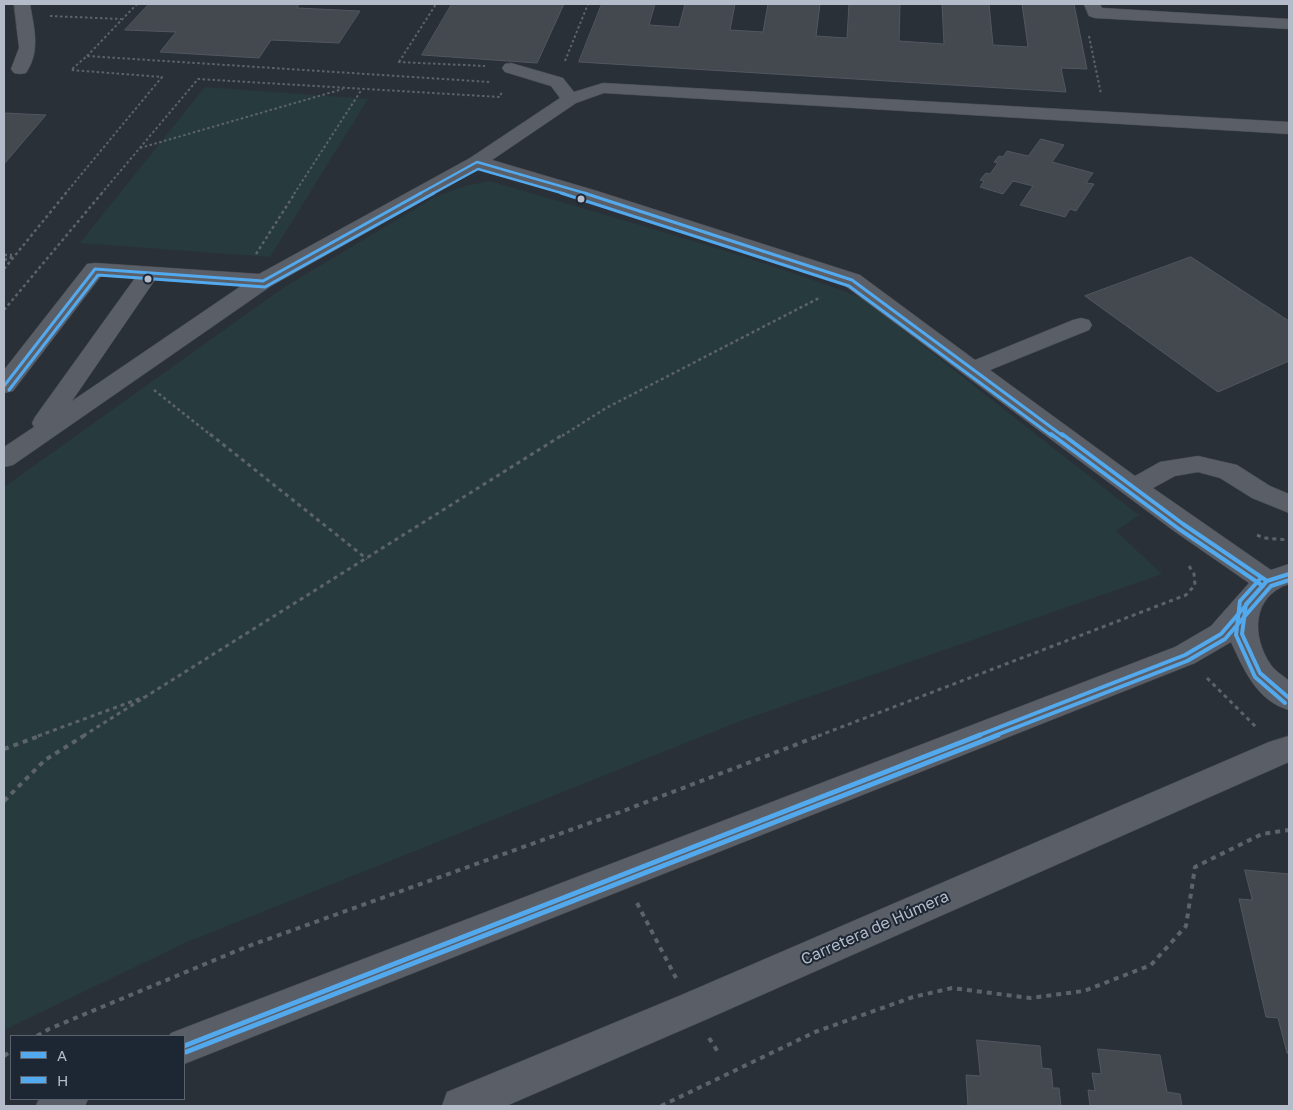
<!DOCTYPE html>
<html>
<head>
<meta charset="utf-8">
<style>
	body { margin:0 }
	#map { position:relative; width:1293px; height:1110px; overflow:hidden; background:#2a3038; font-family:"Golos Text",sans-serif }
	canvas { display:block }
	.frame { position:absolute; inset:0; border:5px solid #b4bcc9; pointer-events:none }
	.legend { position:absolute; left:10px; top:1035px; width:175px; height:65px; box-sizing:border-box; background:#1d2633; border:1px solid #59626f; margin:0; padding:6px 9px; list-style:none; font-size:15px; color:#b4bcc9 }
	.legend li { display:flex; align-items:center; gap:10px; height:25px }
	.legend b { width:25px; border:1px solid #59626f }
</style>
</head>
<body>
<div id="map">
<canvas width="1293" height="1110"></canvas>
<div class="frame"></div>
<ul class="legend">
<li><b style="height:6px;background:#53a9ee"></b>A</li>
<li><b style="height:6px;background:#53a9ee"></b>H</li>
</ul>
</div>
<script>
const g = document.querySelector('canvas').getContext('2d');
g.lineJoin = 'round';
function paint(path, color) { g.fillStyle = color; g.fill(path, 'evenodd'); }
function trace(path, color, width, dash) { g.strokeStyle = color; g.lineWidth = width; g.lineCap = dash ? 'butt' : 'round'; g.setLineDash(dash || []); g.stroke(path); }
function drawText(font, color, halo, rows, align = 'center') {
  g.font = font + ' "Golos Text",sans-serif'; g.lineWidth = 4; g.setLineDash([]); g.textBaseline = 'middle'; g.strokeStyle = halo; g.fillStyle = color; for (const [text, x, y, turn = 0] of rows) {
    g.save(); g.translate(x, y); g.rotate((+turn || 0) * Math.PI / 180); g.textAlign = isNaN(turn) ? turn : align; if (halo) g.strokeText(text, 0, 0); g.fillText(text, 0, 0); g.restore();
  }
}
const green = new Path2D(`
	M205,87L368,99L270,257L80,243Z
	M490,181C614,218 741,252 862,298L1139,515L1116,531L1162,574L743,720L187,942L4,1030V487L286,286L435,197L464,186Z`);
const building = new Path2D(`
	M149,4H299L297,8L360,11L339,43L271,40L259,58L160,52L176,32L125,30Z
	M452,4H564L537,63L422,55Z
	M602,4H655L649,25L679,27L685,4H735L730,30L763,32L768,4H820L816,36L847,38L849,4H900L899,41L944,44L942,4H989L993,45L1028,47L1022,4H1074L1087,69L1061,68L1066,92L579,62Z
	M4,113L46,115L4,164V128L5,126H4Z
	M1041,139L1064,145L1052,162L1093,173L1086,183L1094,184L1076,211L1070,209L1065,217L1020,205L1033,186L1013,181L1003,194L980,187L984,181L980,180L986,173L990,174L998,163L994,162L999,156L1003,157L1007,151L1028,156Z
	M1191,257L1289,321V361L1218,392L1085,296Z
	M1245,870L1289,874V1054L1287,1053L1278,1018L1266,1017L1239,899L1252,900Z
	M977,1040L1040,1046L1042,1068L1051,1069L1053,1088H1059L1061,1106H968L966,1075L980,1076Z
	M1098,1049L1160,1055L1167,1092L1180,1094L1182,1106H1090L1088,1090L1095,1091L1092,1073L1101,1074Z`);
const pathFar3 = new Path2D(`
	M50,16L121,19
	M1089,36L1101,94
	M87,56L137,4
	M565,61L588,4
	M398,62L485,66
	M399,62L436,4
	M140,148L343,89
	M65,194L162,77L71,70L87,56L490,82
	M101,194L198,79L500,97L502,91
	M294,194L362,89`);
const pathFar2 = new Path2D(`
	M256,254L295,193
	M4,255H12
	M4,260L15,256
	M4,269L66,193
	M4,310L102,193
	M154,390L212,436
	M562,436L606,408L821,297`);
const pathFar1 = new Path2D(`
	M210,434L367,559
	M1257,535L1264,538L1289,540
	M1207,678L1256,727
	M38,736L144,697
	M83,736L564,434
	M818,736L1186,595L1195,585L1194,574L1189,566`);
const path = new Path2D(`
	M4,749L42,735
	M4,801L45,760L85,735
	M637,903L676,978
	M37,1036L49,1029L246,947L623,811L821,735
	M709,1038L718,1052
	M4,1056L11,1051
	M661,1106L815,1032L913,997L952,988L1030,998L1084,991L1151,965L1186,926L1195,867L1262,834L1289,830`);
const minor = new Path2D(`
	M14,4H30C34,28 41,51 26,73L20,74L14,73L11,69L19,48Z
	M1084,4H1100L1102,8L1289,19V29L1095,18L1089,16Z
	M511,63L563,78L574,92L603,83L1289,122V134L604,93L576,103L492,160L597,191L860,275L975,360L1073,320L1081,318L1089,320L1092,325L1089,330L990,370L1135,476L1160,462L1198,456L1237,465L1270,486L1289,494V513L1252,498L1220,478L1198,472L1175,476L1153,488L1271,570L1289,564V584C1252,596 1251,636 1271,665C1275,671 1284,676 1289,681V710C1257,701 1244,670 1231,642L1195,663L184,1064V1036H169L171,1033L1175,647L1211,626L1249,583L1174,531L844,285L583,199L479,169L271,286L13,465L4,467V447L34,427L32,423L35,417L135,278L101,276L13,391L4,393V370L87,264L95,263L259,274L470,158L560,98L551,86L505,72L502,68L505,64ZM155,280L241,286L72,401Z
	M1289,736V762L705,1020L506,1106H442L447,1092L679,996L1269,742Z
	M39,1099H88L85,1106H36Z`);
const bus1Far3 = new Path2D(`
	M419,194L477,162L588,194`);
const bus1Far2 = new Path2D(`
	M584,193L852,280L1063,436
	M4,386L95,269L263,281L421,193`);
const bus1Far1 = new Path2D(`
	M1062,434L1183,524L1267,581
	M1265,583L1246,604L1242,634L1260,673L1289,698
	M977,736L1185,655L1221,634L1267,581L1289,574`);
const bus1 = new Path2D(`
	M184,1046L980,735`);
const bus2Far3 = new Path2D(`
	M432,194L478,169L565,194`);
const bus2Far2 = new Path2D(`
	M561,193L849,286L1052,436
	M9,390L98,275L265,287L434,193`);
const bus2Far1 = new Path2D(`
	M1051,434L1179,529L1263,586
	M1260,579L1240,601L1236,635L1255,677L1285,703
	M994,736L1187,661L1225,639L1271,586L1289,580`);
const bus2 = new Path2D(`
	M186,1052L998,735`);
const markers = [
	[581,199,4.5,"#b4bcc9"],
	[148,279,4.5,"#b4bcc9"]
];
const nearStreetnames = [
	["Carretera de Húmera",875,928,-24]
];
paint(green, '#273a3e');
paint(building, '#444950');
trace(building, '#52575f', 1);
trace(minor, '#484c53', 1);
trace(pathFar3, '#5d636a', 2, [2.5, 2.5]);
trace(pathFar2, '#5d636a', 2.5, [3, 3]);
trace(pathFar1, '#5d636a', 3, [4, 4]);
trace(path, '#5d636a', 4, [5, 5]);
paint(minor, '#5a5e66');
trace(bus1Far3, '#53a9ee', 2.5);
trace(bus1Far2, '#53a9ee', 3);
trace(bus1Far1, '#53a9ee', 4);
trace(bus1, '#53a9ee', 5);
trace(bus2Far3, '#53a9ee', 2.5);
trace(bus2Far2, '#53a9ee', 3);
trace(bus2Far1, '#53a9ee', 4);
trace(bus2, '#53a9ee', 5);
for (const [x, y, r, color] of markers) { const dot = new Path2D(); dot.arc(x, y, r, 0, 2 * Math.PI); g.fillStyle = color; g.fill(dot); trace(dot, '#1d2633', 2); }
drawText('16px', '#b4bcc9', '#1d2633', nearStreetnames);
</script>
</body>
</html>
